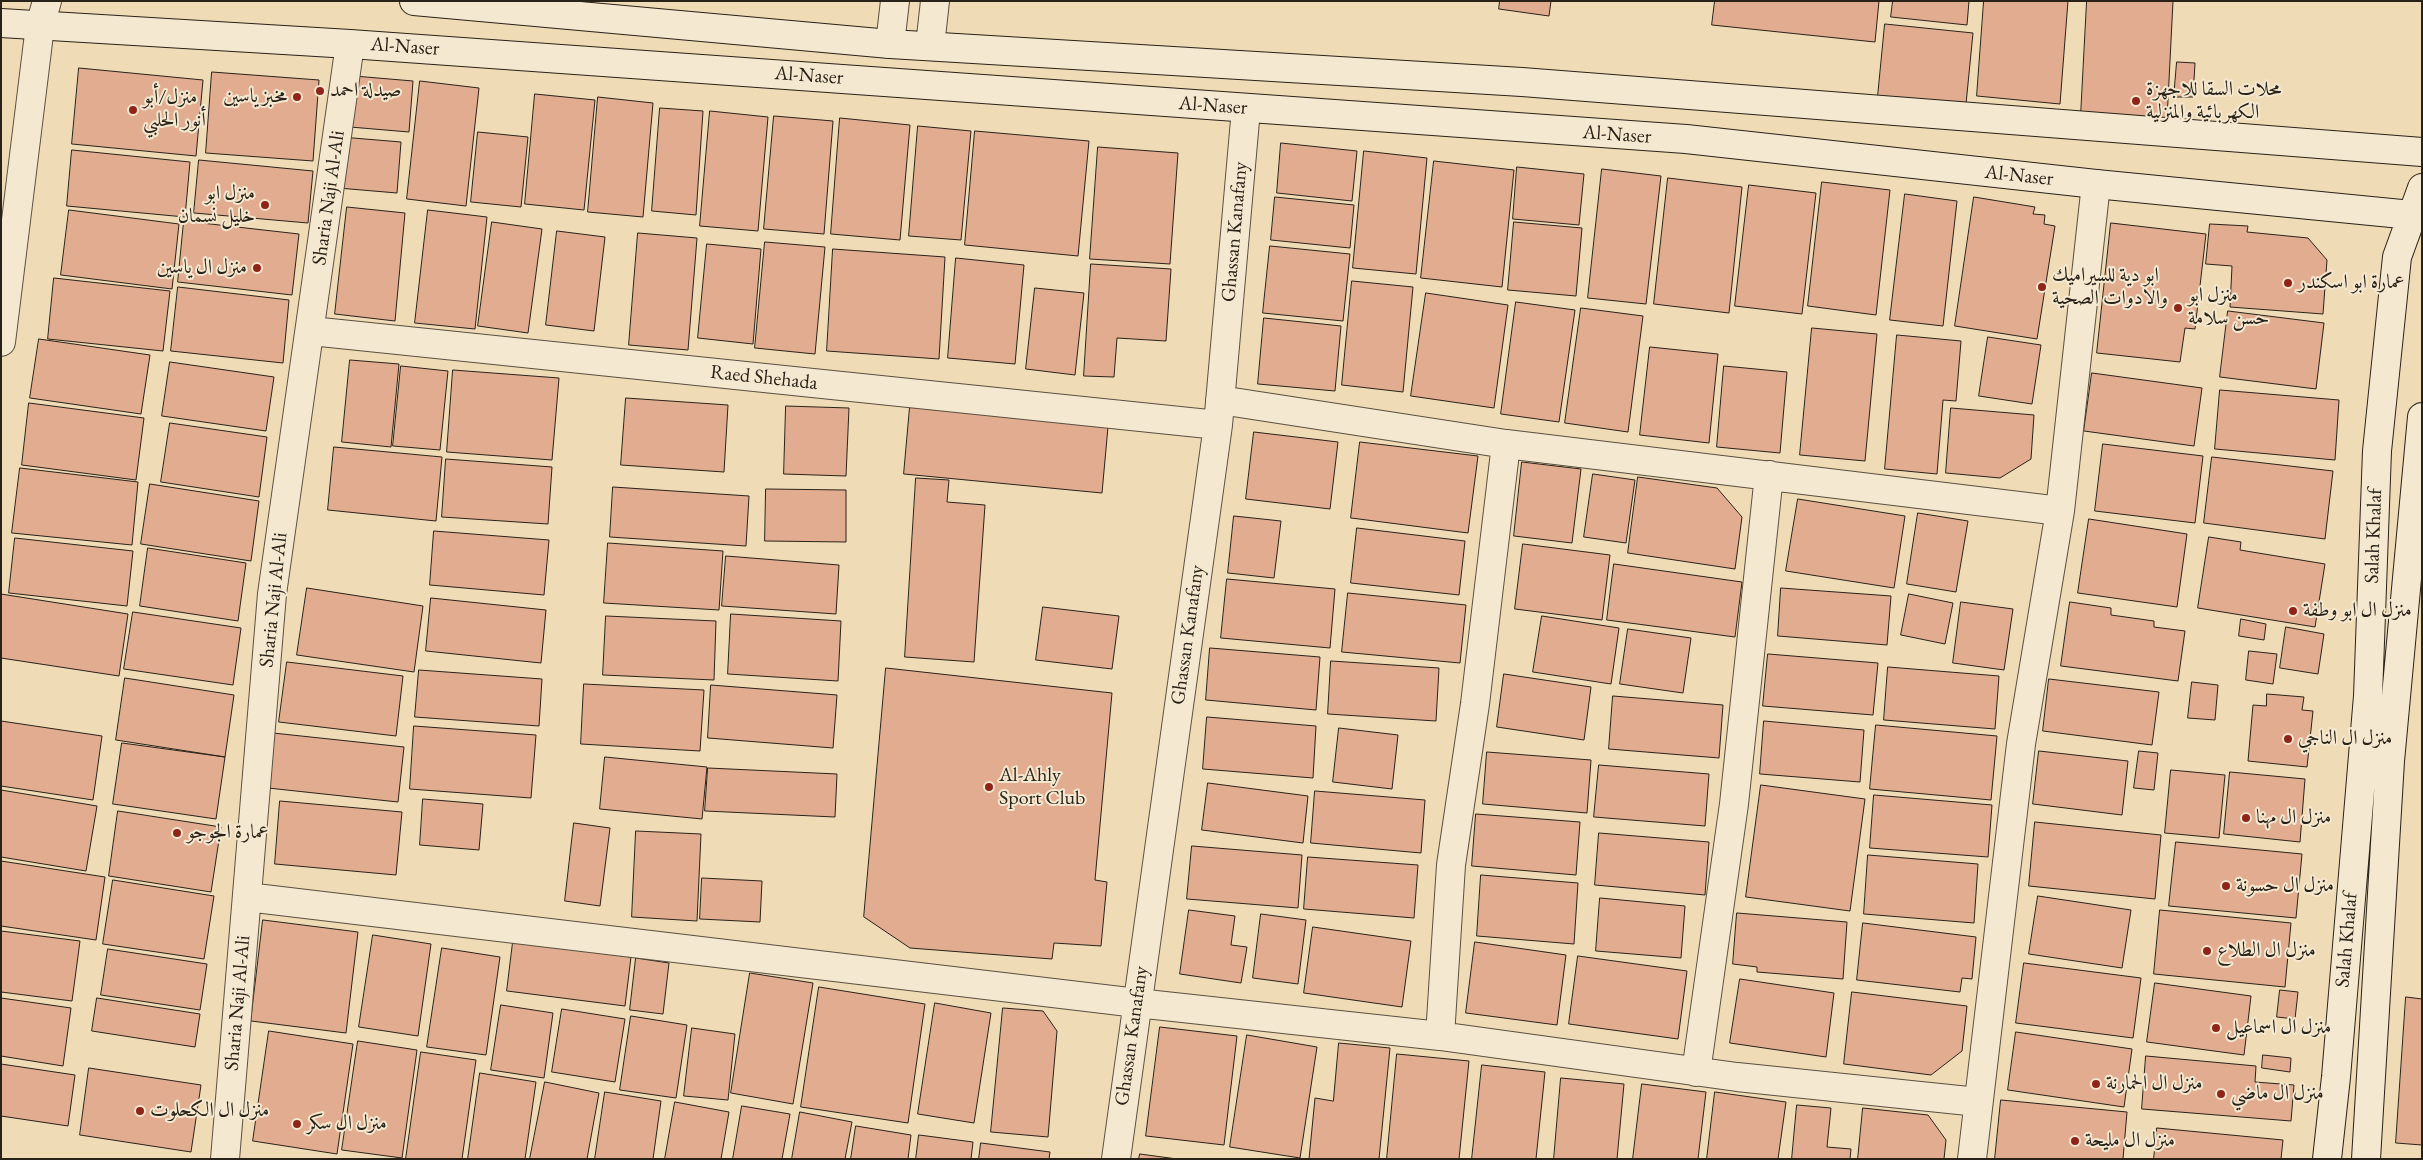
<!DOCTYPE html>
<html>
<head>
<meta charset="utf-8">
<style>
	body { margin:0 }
	#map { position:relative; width:2423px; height:1160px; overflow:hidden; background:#efdbb6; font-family:"EB Garamond",serif }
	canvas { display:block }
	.frame { position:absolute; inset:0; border:2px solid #292218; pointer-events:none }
</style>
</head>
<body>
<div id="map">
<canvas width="2423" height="1160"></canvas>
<div class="frame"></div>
</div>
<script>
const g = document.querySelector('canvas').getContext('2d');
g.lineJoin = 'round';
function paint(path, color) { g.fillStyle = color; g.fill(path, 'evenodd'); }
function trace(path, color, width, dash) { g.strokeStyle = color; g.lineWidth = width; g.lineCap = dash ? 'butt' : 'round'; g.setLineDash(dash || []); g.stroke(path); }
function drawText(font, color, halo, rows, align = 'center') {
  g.font = font + ' "EB Garamond",Amiri,serif'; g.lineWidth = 4; g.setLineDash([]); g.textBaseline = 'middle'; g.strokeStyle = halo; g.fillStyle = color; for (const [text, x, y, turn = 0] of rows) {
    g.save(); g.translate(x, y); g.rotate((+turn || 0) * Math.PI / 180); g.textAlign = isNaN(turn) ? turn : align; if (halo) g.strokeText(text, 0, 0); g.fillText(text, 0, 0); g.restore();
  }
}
const building = new Path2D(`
	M1500,1H1551L1549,16L1499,9Z
	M1715,1H1879L1875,42L1712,25Z
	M1893,1H1969L1967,25L1891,17Z
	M1984,1H2068L2060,104L1977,96Z
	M2087,1H2173L2167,120L2081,115Z
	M1885,24L1973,33L1966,104L1878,96Z
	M2177,62L2195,63L2193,97H2174Z
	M79,68L203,80L196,156L72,144Z
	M212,72L319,80L313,161L206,153Z
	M354,76L413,81L409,132L350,127Z
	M420,81L479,88L466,206L407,199Z
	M535,94L595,100L584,210L525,204Z
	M598,97L653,103L643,217L588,212Z
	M660,108L703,111L696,215L652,211Z
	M710,111L768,117L758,231L700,226Z
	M774,116L833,121L824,234L764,229Z
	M840,118L910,125L900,240L831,234Z
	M918,126L971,131L961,240L909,236Z
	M975,131L1089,141L1078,256L965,245Z
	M478,132L528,137L521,207L471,202Z
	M341,137L401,142L397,193L338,188Z
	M1281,143L1357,151L1352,201L1277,193Z
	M1098,147L1178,153L1170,264L1090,259Z
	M72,150L190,162L185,217L67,206Z
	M1364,151L1427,158L1416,274L1353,268Z
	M199,160L313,171L308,223L194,213Z
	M1434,161L1514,170L1502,287L1421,278Z
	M1517,167L1584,174L1579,225L1513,219Z
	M1602,169L1661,176L1646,304L1588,298Z
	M1668,178L1742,187L1729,313L1654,304Z
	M1822,182L1890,190L1876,315L1808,306Z
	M1749,185L1816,193L1802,314L1735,306Z
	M1905,194L1957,201L1943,326L1890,320Z
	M1275,197L1354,205L1350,248L1271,240Z
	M1974,197L2035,207L2033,214L2045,215L2044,224L2055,226L2037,339L1955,326Z
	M347,207L405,213L395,321L335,314Z
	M69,210L179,224L172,289L61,275Z
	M428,210L487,217L475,329L415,323Z
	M184,221L299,234L292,295L178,282Z
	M492,222L542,229L528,333L478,326Z
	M1514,222L1582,228L1576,296L1508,290Z
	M2111,223L2206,234L2195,329L2185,328L2180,362L2097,353Z
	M2210,224L2248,226L2247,232L2308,238L2327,260L2323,314L2230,307L2232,266L2206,264Z
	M557,231L605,237L594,331L546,325Z
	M638,233L697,238L688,350L629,345Z
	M765,242L825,247L815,354L755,348Z
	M707,244L761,249L753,344L698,338Z
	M1270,246L1350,254L1343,321L1263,313Z
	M833,249L945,257L939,359L827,351Z
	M956,258L1024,265L1015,364L948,358Z
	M1091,264L1171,269L1166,341L1117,338L1114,377L1084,376Z
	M54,278L170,291L163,351L48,339Z
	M1352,281L1413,287L1403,392L1342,385Z
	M178,287L289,300L283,363L171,351Z
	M1035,288L1084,293L1075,375L1026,369Z
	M1426,293L1508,305L1494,408L1411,396Z
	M1516,302L1575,310L1559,422L1501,414Z
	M1581,308L1643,316L1628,432L1565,423Z
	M2228,311L2324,323L2316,389L2220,377Z
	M1264,318L1341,326L1335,391L1258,384Z
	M1812,328L1877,334L1865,461L1800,455Z
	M1897,335L1961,341L1956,401L1943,400L1937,474L1885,469Z
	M1988,337L2041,345L2032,404L1979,396Z
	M39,339L150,355L141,414L30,398Z
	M1650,347L1718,354L1709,443L1640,435Z
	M350,360L399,364L391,447L342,442Z
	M170,362L274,377L266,431L162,416Z
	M401,366L448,371L440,450L393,446Z
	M1724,366L1787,372L1780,453L1717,447Z
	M453,370L559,378L552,460L447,452Z
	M2092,373L2202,388L2194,446L2084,431Z
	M2220,390L2339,400L2335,460L2215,449Z
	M626,398L728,405L724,472L621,465Z
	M29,403L144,418L136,480L22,465Z
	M786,406L849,408L846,476L784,474Z
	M910,407L1108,427L1102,493L904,474Z
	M1951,408L2034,415L2031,459L2000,478L1946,473Z
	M170,423L267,437L259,497L161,482Z
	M1254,432L1338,442L1330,509L1246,499Z
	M1360,442L1478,456L1468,533L1351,518Z
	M2103,444L2203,456L2195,523L2095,511Z
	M334,447L442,457L436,521L328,510Z
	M2212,457L2333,471L2325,539L2204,523Z
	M446,459L552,467L548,524L442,517Z
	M1522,462L1581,469L1572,543L1514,536Z
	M20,468L138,482L132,545L12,533Z
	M1593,474L1635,480L1626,543L1584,537Z
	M1638,477L1717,488L1742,517L1735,569L1628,553Z
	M916,478L949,480L947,502L985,505L974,662L905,657Z
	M150,484L259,501L251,561L141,544Z
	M613,487L749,496L746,546L610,537Z
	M766,489L846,490V542L765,541Z
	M1798,499L1905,516L1894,588L1786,571Z
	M1918,513L1968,521L1956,592L1907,584Z
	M1234,516L1281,521L1274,578L1228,573Z
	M2089,519L2187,534L2177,607L2078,593Z
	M1357,528L1465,541L1459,595L1351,583Z
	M434,531L549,540L544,595L430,585Z
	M2209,537L2241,542L2240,550L2325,564L2315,627L2198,608Z
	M15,538L133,551L127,606L9,593Z
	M608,543L723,551L719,610L604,603Z
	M1523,544L1610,555L1602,620L1515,609Z
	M148,548L246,563L238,621L140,606Z
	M726,556L839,565L836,614L722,606Z
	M1614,564L1742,582L1735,637L1607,620Z
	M1227,579L1335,589L1330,648L1221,638Z
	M307,588L423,606L414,672L297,655Z
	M1781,588L1891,596L1887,645L1778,636Z
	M1348,593L1466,605L1460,663L1342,652Z
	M1,594L128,614L119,676L1,658Z
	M1909,594L1953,603L1945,644L1901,635Z
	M431,598L546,610L541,663L426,651Z
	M1961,602L2013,609L2004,670L1953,663Z
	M2070,602L2111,608V615L2154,621V627L2185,631L2178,681L2061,666Z
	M1043,607L1119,616L1112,669L1036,660Z
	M133,612L241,628L233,685L124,669Z
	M731,614L841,621L838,681L728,674Z
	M606,616L716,621L714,680L603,675Z
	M1542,616L1619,628L1611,684L1533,672Z
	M2241,619L2266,624L2264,640L2239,636Z
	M2286,627L2324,634L2318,674L2280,668Z
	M1628,629L1691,638L1683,693L1620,684Z
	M1210,648L1320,657L1316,710L1206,700Z
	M2249,651L2277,654L2273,684L2246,680Z
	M1768,654L1878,663L1873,715L1763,706Z
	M1331,661L1439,668L1436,721L1328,714Z
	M287,662L403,676L396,736L279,722Z
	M1888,667L1999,676L1995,729L1884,720Z
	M886,668L1112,693L1095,880L1107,882L1101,946L1054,943L1052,959L910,948L864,917Z
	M419,670L542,679L539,726L415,717Z
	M1504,674L1591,687L1584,740L1497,727Z
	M125,678L234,695L225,757L116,740Z
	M2049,679L2159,692L2152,745L2043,731Z
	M2192,682L2218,685L2215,720L2188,718Z
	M584,684L704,690L700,751L581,744Z
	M711,685L837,695L833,748L708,738Z
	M2267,694L2304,697L2302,710L2313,711L2307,767L2248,761L2253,705L2266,706Z
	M1613,696L1723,705L1719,758L1609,749Z
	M1207,717L1316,726L1313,778L1203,769Z
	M1,721L102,736L93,800L1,786Z
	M1764,721L1864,730L1860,782L1760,774Z
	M1876,725L1997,736L1991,800L1870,789Z
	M414,726L536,735L531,798L410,789Z
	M1339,728L1398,735L1392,789L1333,782Z
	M273,733L404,747L398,802L268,788Z
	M122,743L225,757L216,819L113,804Z
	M2039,751L2128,761L2122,815L2033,804Z
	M2139,751L2158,753L2154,790L2134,788Z
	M1487,752L1591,760L1587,813L1483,804Z
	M605,757L707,767L702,819L600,809Z
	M1599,765L1709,774L1705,826L1594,817Z
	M708,768L837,774L835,817L705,811Z
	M2171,770L2225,775L2219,838L2165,833Z
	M2230,772L2305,779L2300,842L2224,834Z
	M1208,783L1308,796L1303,843L1202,830Z
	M1761,785L1865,799L1850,911L1746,897Z
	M1,790L97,806L86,871L1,857Z
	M1315,791L1425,800L1421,853L1311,843Z
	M1874,795L1992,805L1988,857L1870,848Z
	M423,799L483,804L479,850L420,845Z
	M280,801L402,812L396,875L275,864Z
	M118,811L221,827L211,892L109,876Z
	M1476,814L1580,822L1576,875L1472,866Z
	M2035,822L2161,835L2155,899L2029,886Z
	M574,823L610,828L600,906L565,901Z
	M636,831L701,834L697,921L632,917Z
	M1599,833L1709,842L1705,895L1595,885Z
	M2176,842L2302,854L2296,918L2169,906Z
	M1192,846L1302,855L1298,908L1187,899Z
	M1868,855L1978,864L1974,923L1864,914Z
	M1308,857L1418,865L1414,918L1304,909Z
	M1,861L105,877L96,940L1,926Z
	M1481,875L1578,883L1574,944L1477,936Z
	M702,878L762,881L760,922L700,919Z
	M113,880L214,896L204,959L103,944Z
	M2038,896L2131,910L2122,968L2029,954Z
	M1600,898L1685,906L1681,958L1596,951Z
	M1189,910L1235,916L1231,945L1247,947L1241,983L1180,974Z
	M2160,910L2291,923L2285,987L2154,974Z
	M1737,913L1847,922L1843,979L1757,972V967L1733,964Z
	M1261,914L1306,920L1298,984L1253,978Z
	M263,920L358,932L346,1033L251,1021Z
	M1863,923L1976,937L1972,979L1962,978L1960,992L1857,980Z
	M1313,927L1411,941L1402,1007L1304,993Z
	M1,931L80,941L72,1001L1,992Z
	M373,935L431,944L418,1036L359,1027Z
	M513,942L631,957L625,1006L507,991Z
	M1475,942L1566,955L1557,1025L1466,1013Z
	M442,948L500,957L486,1055L427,1047Z
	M108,949L207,964L200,1010L101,995Z
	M1578,956L1687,971L1678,1039L1569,1024Z
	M636,958L669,963L663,1014L630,1010Z
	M2024,963L2141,978L2133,1038L2016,1023Z
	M750,973L813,983L793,1104L731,1093Z
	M1740,979L1834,993L1826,1057L1730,1043Z
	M2155,983L2251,996L2244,1055L2147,1042Z
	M819,987L925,1004L908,1123L801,1107Z
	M2280,990L2298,992L2295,1019L2277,1017Z
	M1852,992L1967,1006L1962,1051L1931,1075L1844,1064Z
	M2406,997L2422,999V1145L2396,1143Z
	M1,998L71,1008L63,1066L1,1056Z
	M97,998L200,1014L195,1047L92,1031Z
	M935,1003L991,1013L974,1123L918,1114Z
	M501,1005L553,1013L544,1078L491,1070Z
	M1003,1008L1043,1011L1057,1031L1048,1137L991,1132Z
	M562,1009L625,1019L615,1082L552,1072Z
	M631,1016L687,1025L676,1098L620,1090Z
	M1160,1027L1237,1036L1224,1145L1146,1136Z
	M692,1028L735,1034L728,1100L684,1096Z
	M269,1031L353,1044L337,1154L253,1141Z
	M2016,1032L2132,1049L2124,1107L2008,1090Z
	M1247,1035L1317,1047L1300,1158L1230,1147Z
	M358,1041L417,1050L402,1158L342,1150Z
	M1339,1043L1390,1048L1379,1159H1309L1315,1098L1333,1101Z
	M421,1052L476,1060L462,1159H406Z
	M1397,1054L1469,1061L1459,1159H1387Z
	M2263,1055L2291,1058L2290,1072L2262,1068Z
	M2146,1056L2256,1066L2255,1082L2294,1085L2291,1121L2142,1109Z
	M1,1064L75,1075L68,1126L1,1116Z
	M1482,1065L1545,1072L1536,1159H1472Z
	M89,1068L201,1085L191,1152L80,1135Z
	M480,1073L536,1082L525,1159H468Z
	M1561,1078L1624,1084L1617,1159H1554Z
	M545,1082L599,1093L587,1159H530Z
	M1642,1084L1706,1092L1698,1159H1633Z
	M605,1092L661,1101L653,1159H595Z
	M1715,1092L1786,1102L1778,1159H1707Z
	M2001,1100L2127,1112L2123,1159H1995Z
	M675,1102L729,1112L721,1159H665Z
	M1797,1105L1831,1108L1827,1147L1851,1149L1850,1159H1792Z
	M742,1106L790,1114L782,1159H733Z
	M1863,1108L1928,1115L1946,1140L1944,1159H1858Z
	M800,1112L852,1122L845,1159H792Z
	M856,1126L911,1135L908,1159H851Z
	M2157,1128L2283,1140L2281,1159H2154Z
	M919,1135L973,1142L971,1159H916Z
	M981,1143L1050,1152L1049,1159H979Z
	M1140,1154L1177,1159H1139Z`);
const minor = new Path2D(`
	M40,26L47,1
	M890,44L895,1
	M930,46L935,1
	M311,331L1218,425
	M1220,400L1506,444L2060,511
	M247,897L1137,1003L1440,1036L1737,1077L1978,1102
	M1440,1036L1451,865L1475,704L1506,444
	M1696,1072L1734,804L1769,475
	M225,1159L272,594L350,44
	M1116,1159L1218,425L1246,109
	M1972,1159L2021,744L2060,511L2096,184`);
const tertiary = new Path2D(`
	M1,342L40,26`);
const secondary = new Path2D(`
	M414,1L890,44L1522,82L2422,152
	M1,23L350,44L1686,139L2096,184L2422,216
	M2327,1159L2336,1077L2368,696L2377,451L2397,257L2422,188
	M2366,1159L2390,761L2422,417`);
const markers = [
	[320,91,5,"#8f2418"],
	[297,97,5,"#8f2418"],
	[2136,101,5,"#8f2418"],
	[133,110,5,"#8f2418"],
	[265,205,5,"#8f2418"],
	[257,268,5,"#8f2418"],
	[2288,283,5,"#8f2418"],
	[2042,287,5,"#8f2418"],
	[2178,308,5,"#8f2418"],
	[2293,611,5,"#8f2418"],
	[2288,739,5,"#8f2418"],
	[989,787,5,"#8f2418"],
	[2246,818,5,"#8f2418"],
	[177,833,5,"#8f2418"],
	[2226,886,5,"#8f2418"],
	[2207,951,5,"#8f2418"],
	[2216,1028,5,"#8f2418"],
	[2096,1084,5,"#8f2418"],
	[2221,1094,5,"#8f2418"],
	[140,1111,5,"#8f2418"],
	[297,1124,5,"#8f2418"],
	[2075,1141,5,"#8f2418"]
];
const streetNames = [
	["Al-Naser",405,47,4],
	["Al-Naser",809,76,4],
	["Al-Naser",1213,106,4],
	["Al-Naser",1617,135,4],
	["Al-Naser",2019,176,6],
	["Sharia Naji Al-Ali",329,198,-82],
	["Ghassan Kanafany",1235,232,-85],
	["Raed Shehada",764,378,6],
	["Salah Khalaf",2374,536,-88],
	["Sharia Naji Al-Ali",274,600,-84],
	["Ghassan Kanafany",1188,635,-82],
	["Salah Khalaf",2347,940,-85],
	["Sharia Naji Al-Ali",238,1003,-85],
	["Ghassan Kanafany",1132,1036,-82]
];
const poiNames = [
	["محلات السقا للاجهزة",2146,90],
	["الكهربائية والمنزلية",2146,113],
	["صيدلة احمد",330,91],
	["مخبز ياسين",287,97,"right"],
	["منزل/أبو",143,98],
	["أنور الحلبي",143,121],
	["منزل ابو",255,194,"right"],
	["خليل نسمان",255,217,"right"],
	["منزل ال ياسين",247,268,"right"],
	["ابو دية للسيراميك",2052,276],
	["والادوات الصحية",2052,299],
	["عمارة ابو اسكندر",2298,283],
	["منزل ابو",2188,296],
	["حسن سلامة",2188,319],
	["منزل ال ابو وطفة",2303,611],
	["منزل ال الناجي",2298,739],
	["Al-Ahly",999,776],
	["Sport Club",999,799],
	["منزل ال مهنا",2256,818],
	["عمارة الجوجو",187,833],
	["منزل ال حسونة",2236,886],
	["منزل ال الطلاع",2217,951],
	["منزل ال اسماعيل",2226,1028],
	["منزل ال الحمارنة",2106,1084],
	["منزل ال ماضي",2231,1094],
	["منزل ال الكحلوت",150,1111],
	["منزل ال سكر",307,1124],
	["منزل ال مليحة",2085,1141]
];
paint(building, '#e1ac90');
trace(building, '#292218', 1);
trace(minor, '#5a5040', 30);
trace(tertiary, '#5a5040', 30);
trace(secondary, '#292218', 30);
trace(minor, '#f5e8d0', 28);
trace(tertiary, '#f5e8d0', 28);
trace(secondary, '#f5e8d0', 28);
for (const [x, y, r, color] of markers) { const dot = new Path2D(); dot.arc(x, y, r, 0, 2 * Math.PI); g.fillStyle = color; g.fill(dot); trace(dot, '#f5e8d0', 2); }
drawText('20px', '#292218', '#f5e8d0', streetNames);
drawText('20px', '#292218', '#f5e8d0', poiNames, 'left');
</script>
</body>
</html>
